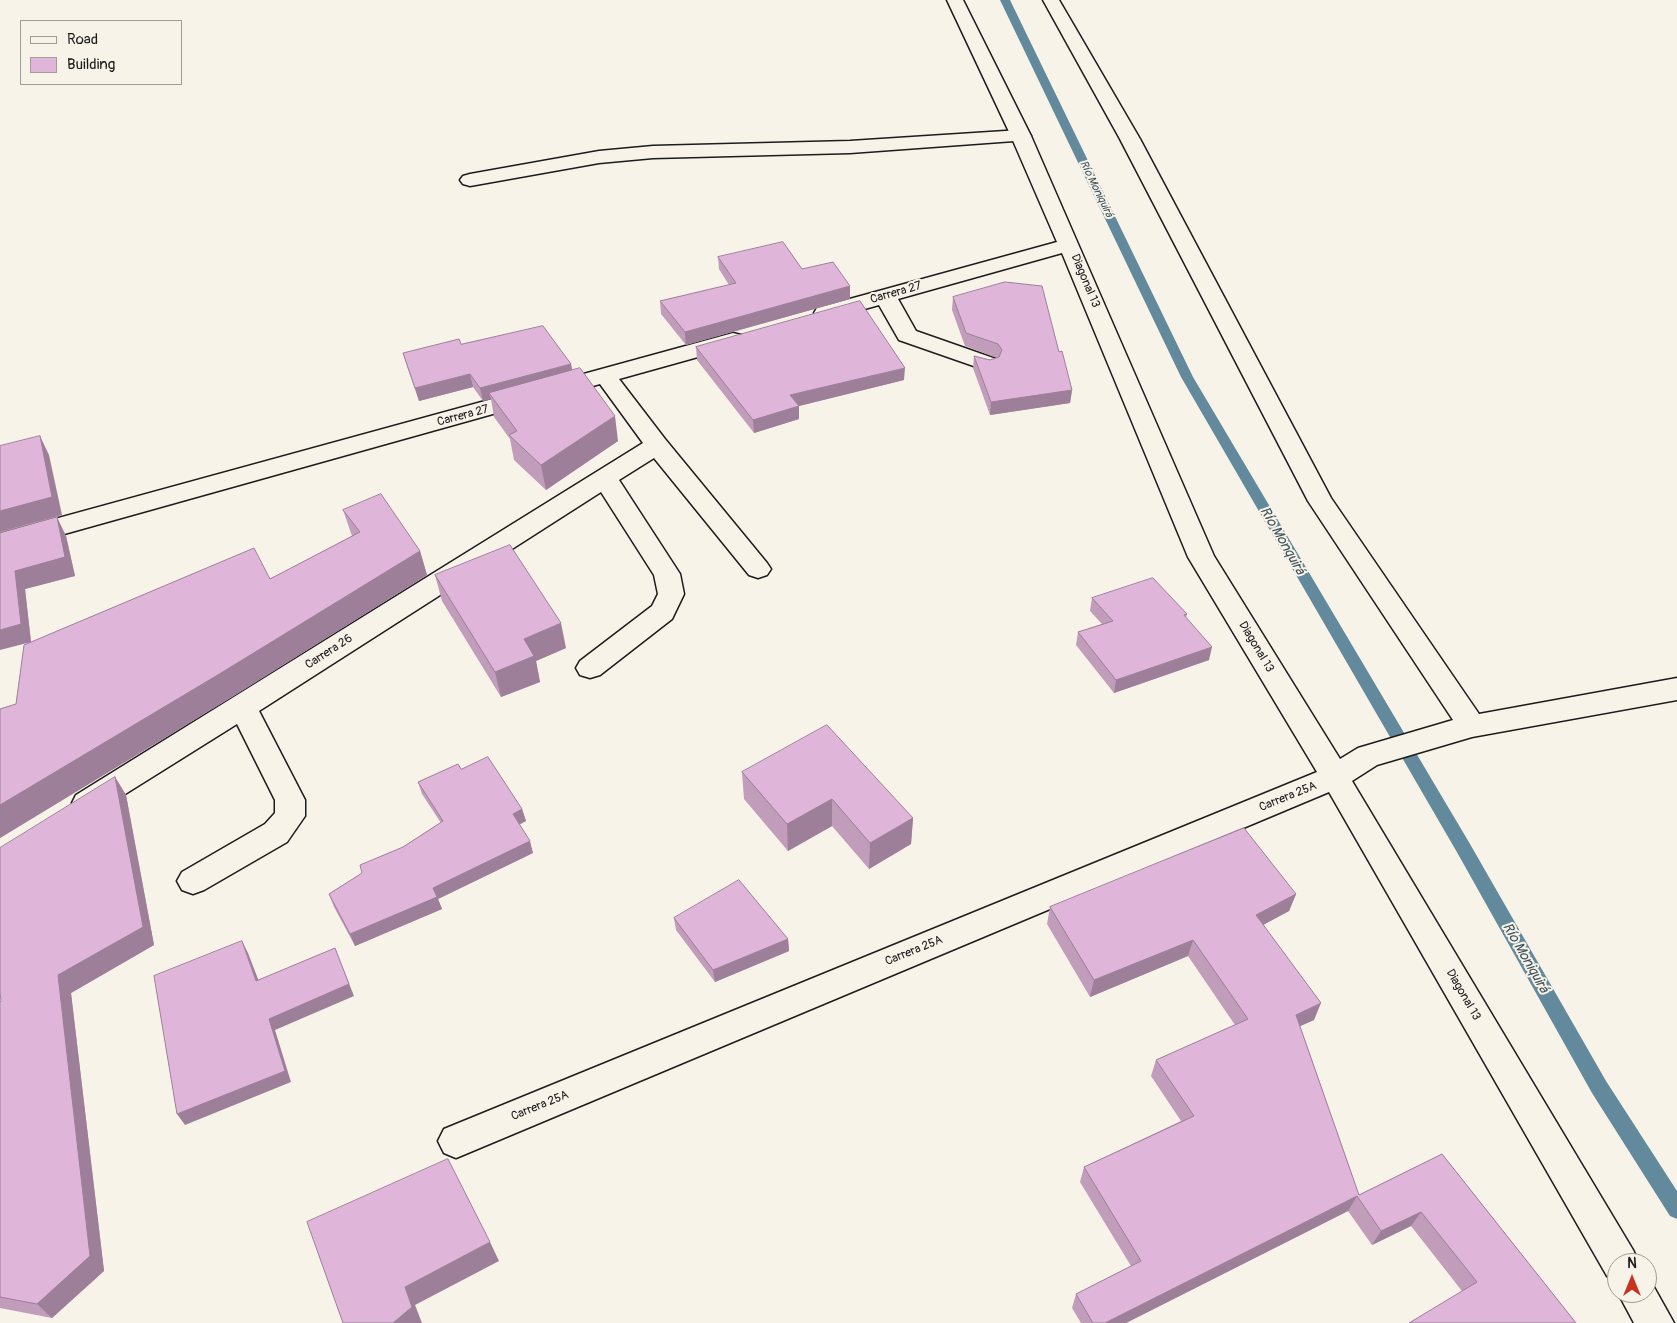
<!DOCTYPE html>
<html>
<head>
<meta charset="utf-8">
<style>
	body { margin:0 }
	#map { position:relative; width:1677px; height:1323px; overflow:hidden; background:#f7f3e8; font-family:Pangolin,sans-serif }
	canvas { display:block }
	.legend { position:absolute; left:20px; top:20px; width:162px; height:65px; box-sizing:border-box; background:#f7f3e8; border:1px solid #9f9d96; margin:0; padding:6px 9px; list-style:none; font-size:15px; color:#1c1c1c }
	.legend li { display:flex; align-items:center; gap:10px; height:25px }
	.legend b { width:25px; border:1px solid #9f9d96 }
	.north { position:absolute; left:1607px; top:1253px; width:50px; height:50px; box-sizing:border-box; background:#f7f3e8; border:1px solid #9f9d96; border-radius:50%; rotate:0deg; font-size:14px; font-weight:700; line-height:20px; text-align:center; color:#1c1c1c }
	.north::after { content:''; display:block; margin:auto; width:18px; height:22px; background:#c8321e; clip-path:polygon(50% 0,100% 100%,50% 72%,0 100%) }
</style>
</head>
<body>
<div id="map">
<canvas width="1677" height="1323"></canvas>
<ul class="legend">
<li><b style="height:6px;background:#f7f3e8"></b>Road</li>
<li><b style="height:14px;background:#e0b5da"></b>Building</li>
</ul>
<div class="north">N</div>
</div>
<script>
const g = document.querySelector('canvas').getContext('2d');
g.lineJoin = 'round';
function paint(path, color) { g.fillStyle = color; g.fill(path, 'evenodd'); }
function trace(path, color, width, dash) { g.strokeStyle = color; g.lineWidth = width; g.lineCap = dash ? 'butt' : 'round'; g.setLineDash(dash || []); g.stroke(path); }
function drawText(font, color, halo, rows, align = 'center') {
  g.font = font + ' Pangolin,sans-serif'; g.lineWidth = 4; g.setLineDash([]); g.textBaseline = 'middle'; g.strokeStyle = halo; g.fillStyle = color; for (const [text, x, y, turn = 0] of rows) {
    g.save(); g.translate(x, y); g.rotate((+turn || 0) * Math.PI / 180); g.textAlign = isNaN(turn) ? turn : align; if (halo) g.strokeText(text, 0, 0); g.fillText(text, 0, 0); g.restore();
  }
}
const stream = new Path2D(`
	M1000,0H1010L1193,377L1470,844L1606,1081L1677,1191V1219L1670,1216L1592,1093L1458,854L1181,377Z`);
const service = new Path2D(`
	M1021,130L1028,132L1031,136L1028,140L850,153L653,158L599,163L470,186L463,184L460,180L463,176L470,174L599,151L653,146L850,141Z`);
const minor = new Path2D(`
	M947,0H963L1031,136L1214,556L1340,759L1358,748L1453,720L1308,501L1120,139L1043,0H1059L1140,139L1331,498L1479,714L1677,678V700L1472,737L1377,765L1352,781L1633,1250L1639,1263H1617V1280L1607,1276L1329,792L468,1153L456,1158L444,1153L438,1141L444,1129L1317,772L1188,557L1062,253L898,299L916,331L996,359L999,364L996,369L988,371L899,340L879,305L825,320L817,318L814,313L817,308L1057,242L1011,136Z
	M733,333L741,335L744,340L741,345L619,379L665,439L767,563L771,569L767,575L758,578L749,575L654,458L619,480L680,574L684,594L672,619L600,675L590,678L580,675L576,668L580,661L652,606L658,594L654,575L601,492L259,711L305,800V816L287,842L204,890L193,894L182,890L177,881L182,872L265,824L275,813V800L237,724L98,811L87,815L76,811L72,803L76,795L643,443L600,384L0,552V534Z
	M1647,1278L1650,1280L1674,1323H1634L1618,1293H1647Z`);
const wall = new Path2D(`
	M718,257L802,269L850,286V299L686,345L661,314L660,301L729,285L719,269Z
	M953,297L1059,352L1072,390L1070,403L990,415L973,368L974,356L990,360L997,358L965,346L952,310Z
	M461,344L571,364L572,370L618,441L546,490L514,460L510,439L494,417L491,399L483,401L473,387L419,401L407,366L403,353Z
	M696,347L904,380L799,406V419L754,433L697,360Z
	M343,510L420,551L427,575L232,697L0,838V709L16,704L29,643L0,533L66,536L75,576L25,589L31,642L270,579L352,536Z
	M435,575L566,648L536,661L540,682L501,697L442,601Z
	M1092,598L1187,614L1186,618L1209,660L1114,693L1076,645L1078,632L1102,624L1090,611Z
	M461,769L522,809L526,821L519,825L533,853L438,899L442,909L355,946L334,907L329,894L441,823L422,794L418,782Z
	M742,772L913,818L911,844L869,869L832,826L788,851L744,799Z
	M115,777L126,795L154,945L71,993L104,1271L52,1318L0,1308V1002L1,1001Z
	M1296,894L1289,911L1263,925L1314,1020L1300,1026L1359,1195L1442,1154L1576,1323L1462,1291L1411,1226L1372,1245L1348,1211L1126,1323H1081L1072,1308L1076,1294L1131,1266L1080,1182L1084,1167L1181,1121L1151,1076L1156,1060L1235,1025L1188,956L1090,997L1047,924L1050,907Z
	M674,918L788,939L789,951L715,982L676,930Z`);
const shadedWall = new Path2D(`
	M850,286V299L686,345L685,332Z
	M571,364L573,377L489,393L491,399L483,401L480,388Z
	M905,368L904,380L799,406V419L754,433L753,420L790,395Z
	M470,374L473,387L419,401L415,388Z
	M1072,390L1070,403L990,415L991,402Z
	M615,416L618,441L546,490L541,465Z
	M40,436L49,455L62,515L0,532V511Z
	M57,517L66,536L75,576L25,589L31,642L0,650V630L15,571Z
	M420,551L427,575L232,697L0,838V805Z
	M561,623L566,648L536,661L540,682L501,697L495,672L524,639Z
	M1212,647L1209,660L1114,693L1116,680Z
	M115,777L126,795L154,945L71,993L104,1271L52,1318L37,1304L58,975Z
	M832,799V826L788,851L787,824Z
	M522,809L526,821L516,826L513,814Z
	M913,818L911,844L869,869L870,843Z
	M530,841L533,853L438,899L442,909L355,946L350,934L433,888Z
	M1296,894L1289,911L1250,932L1256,915Z
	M788,939L789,951L715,982L713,970Z
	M1193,940L1188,956L1090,997L1094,980Z
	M242,941L248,953L263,992L256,981Z
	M335,948L354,996L275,1030L291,1082L185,1125L177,1114Z
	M1321,1003L1314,1020L1289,1031L1296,1015Z
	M1357,1196L1348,1211L1126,1323H1105Z
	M1421,1212L1411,1226L1372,1245L1381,1231Z
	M490,1242L499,1261L415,1305L422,1323H393L405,1287Z`);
const building = new Path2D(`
	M783,242L802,269L833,262L850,286L685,332L660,301L736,283L718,257Z
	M1005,282L1042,286L1059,352L1062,351L1072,390L991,402L974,356L990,360L999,357L1002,350L998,344L966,333L953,297Z
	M860,301L905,368L790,395L799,406L753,420L696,347Z
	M543,326L571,364L480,388L470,374L415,388L403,353L459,339L461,344Z
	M580,368L615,416L541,465L509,435L517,431L489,393Z
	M40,436L52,497L0,511V446Z
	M381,494L420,551L221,673L0,805V709L16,704L24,645L254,548L270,579L360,532L343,510Z
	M57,517L65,557L15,571L21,624L0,630V533Z
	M510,545L561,623L524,639L534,656L495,672L435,575Z
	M1153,578L1187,614L1184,615L1212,647L1116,680L1078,632L1113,621L1092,598Z
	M827,725L913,818L870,843L832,799L787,824L742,772Z
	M488,757L522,809L513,814L530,841L433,888L437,897L350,934L329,894L362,873L360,865L403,847L443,821L418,782L458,764L461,769Z
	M115,777L143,927L58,975L90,1256L37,1304L0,1297V1002L1,1001L0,992V848Z
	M1244,828L1296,894L1256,915L1321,1003L1296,1015L1359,1195L1442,1154L1576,1323H1409L1477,1282L1421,1212L1381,1231L1357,1196L1105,1323H1093L1076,1294L1141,1261L1084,1167L1194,1116L1156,1060L1248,1019L1193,940L1094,980L1050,907Z
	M739,880L788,939L713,970L674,918Z
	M242,941L256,981L335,948L349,984L269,1019L285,1071L177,1114L154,976Z
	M448,1159L490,1242L405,1287L412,1307L393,1323H343L307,1222Z`);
const farWaternames = [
	["Río Moniquirá",1096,189,64]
];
const streetNames = [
	["Diagonal 13",1085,281,67],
	["Carrera 27",896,293,-16],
	["Carrera 27",463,416,-15],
	["Diagonal 13",1256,647,59],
	["Carrera 26",329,652,-33],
	["Carrera 25A",1288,797,-22],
	["Carrera 25A",914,951,-22],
	["Diagonal 13",1463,995,60],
	["Carrera 25A",540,1106,-22]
];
const waterNames = [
	["Río Monquirá",1282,541,60],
	["Río Moniquirá",1525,958,60]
];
paint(stream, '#62899c');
trace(service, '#1c1c1c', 3);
trace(minor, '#1c1c1c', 3);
paint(service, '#f7f3e8');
paint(minor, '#f7f3e8');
paint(wall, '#c19cbb');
paint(shadedWall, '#9d7f99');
paint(building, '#e0b5da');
trace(building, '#9d7f99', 1);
drawText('italic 11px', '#3f535c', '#f7f3e8', farWaternames);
drawText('12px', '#1c1c1c', '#f7f3e8', streetNames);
drawText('italic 14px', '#3f535c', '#f7f3e8', waterNames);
</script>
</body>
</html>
